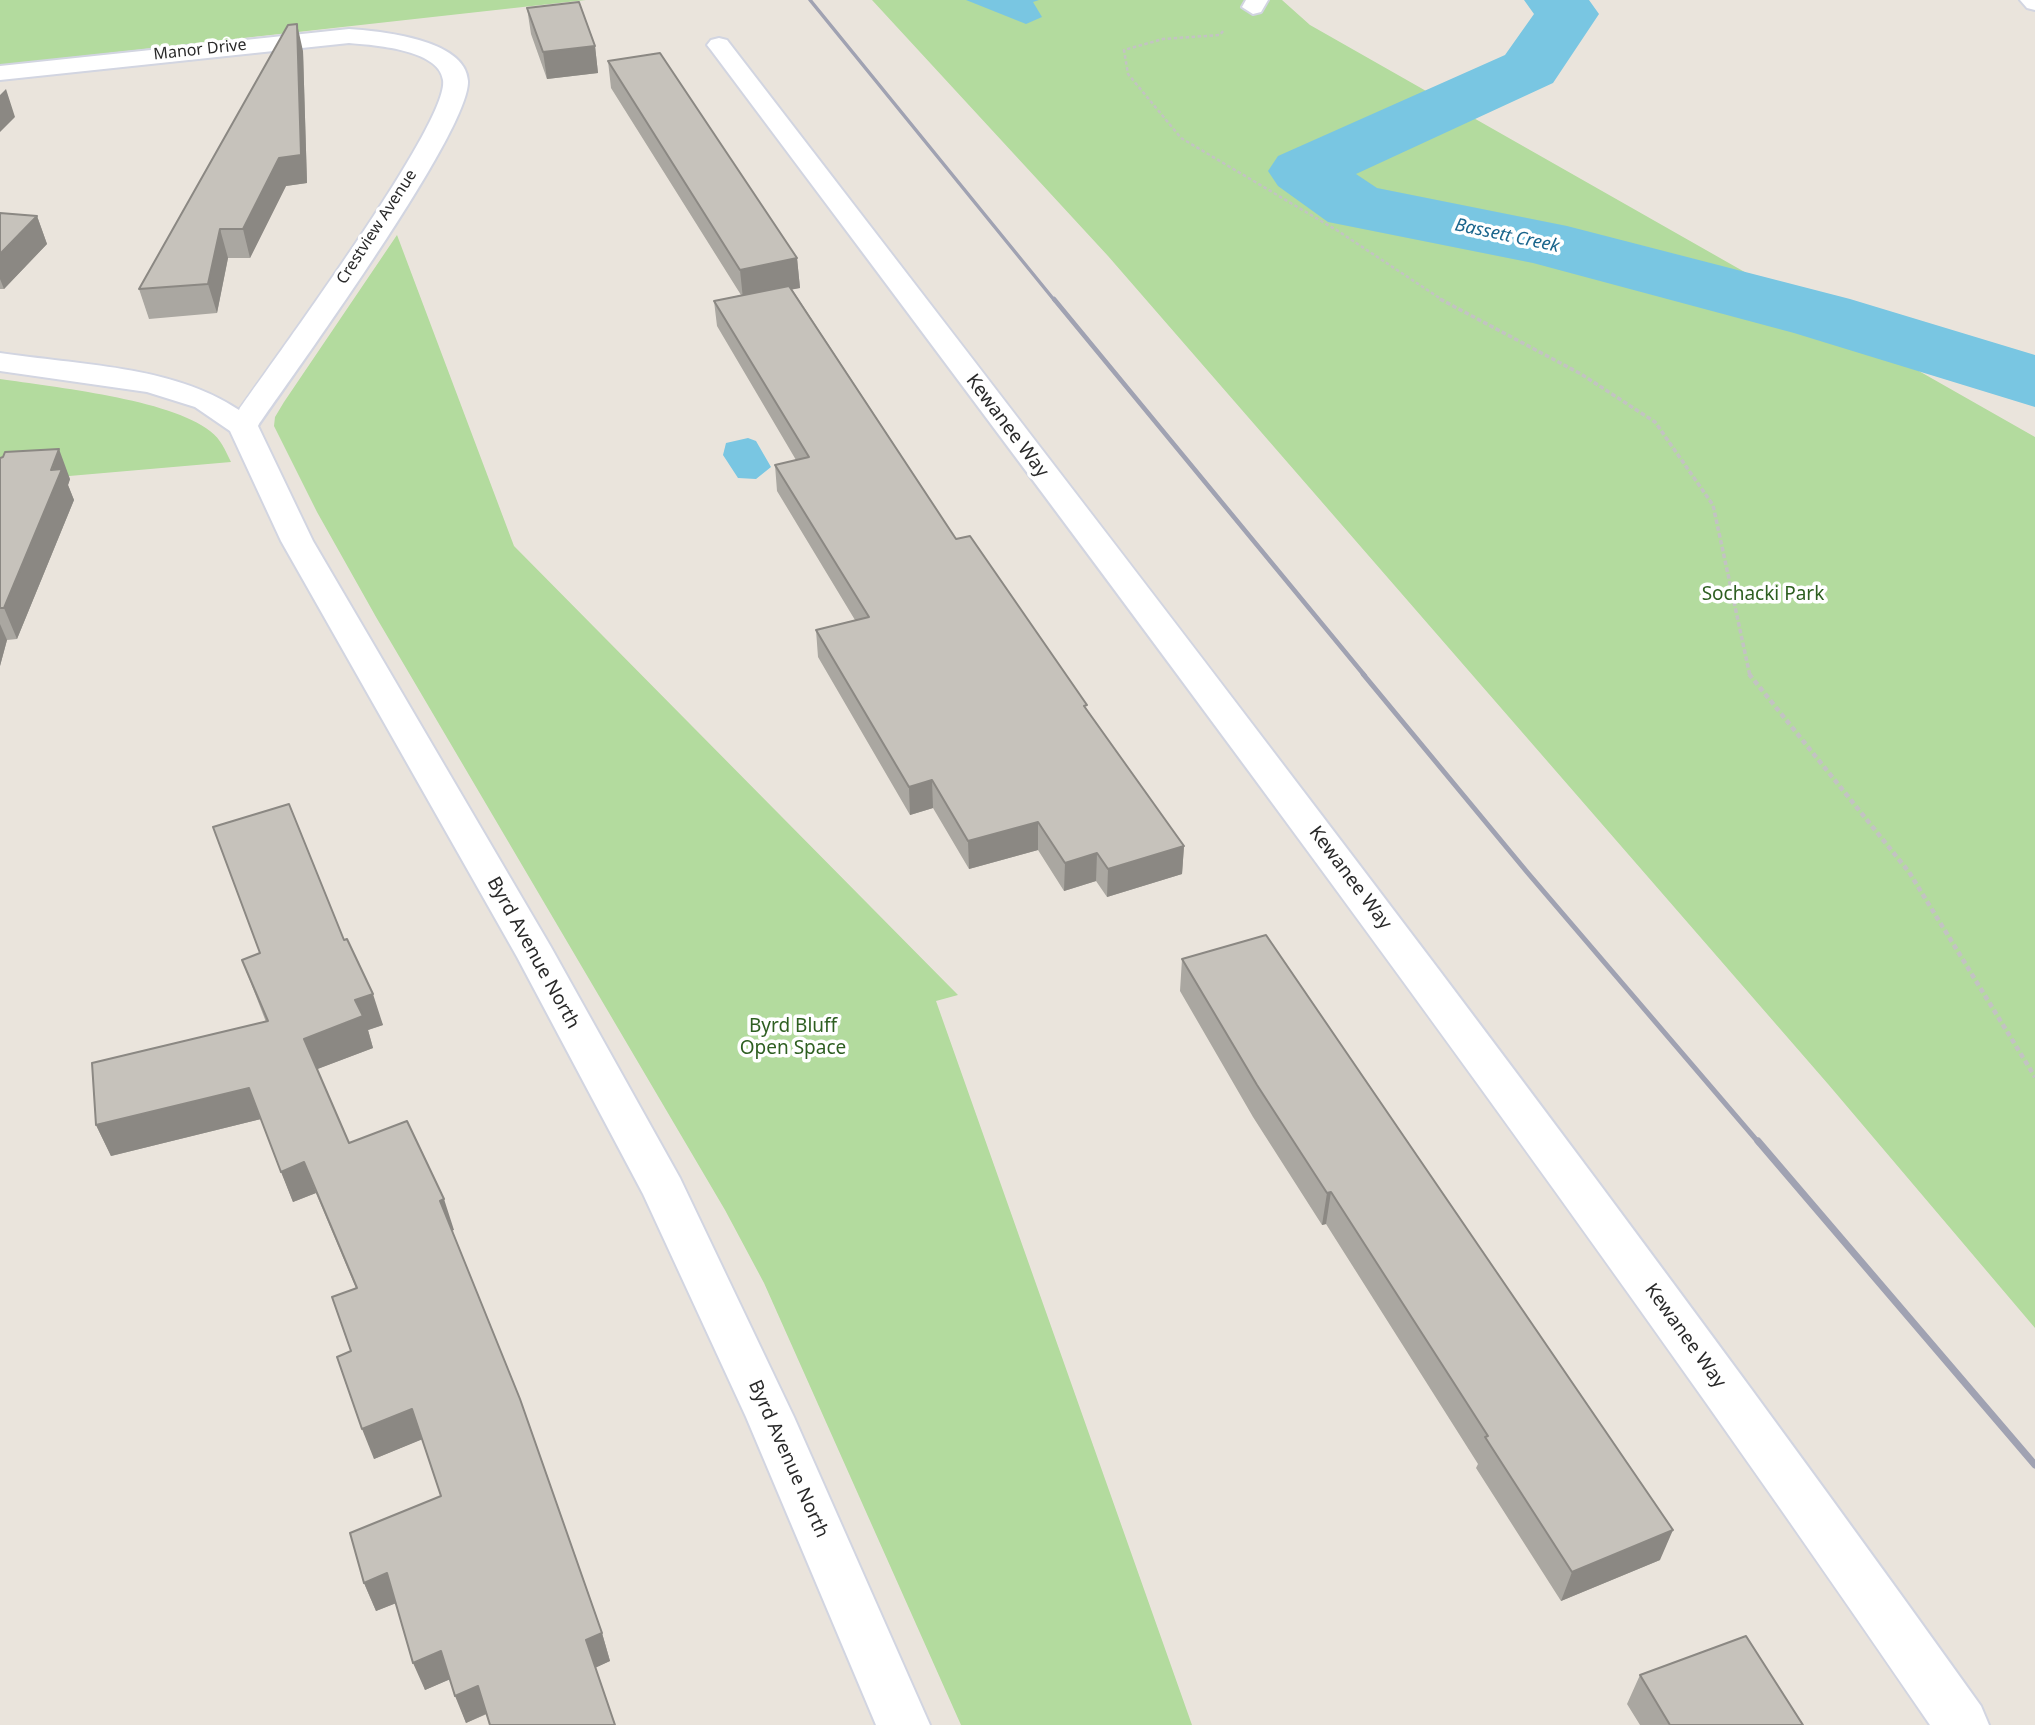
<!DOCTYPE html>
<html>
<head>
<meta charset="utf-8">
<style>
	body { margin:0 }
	canvas { display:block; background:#eae4dc }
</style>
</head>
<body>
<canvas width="2035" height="1725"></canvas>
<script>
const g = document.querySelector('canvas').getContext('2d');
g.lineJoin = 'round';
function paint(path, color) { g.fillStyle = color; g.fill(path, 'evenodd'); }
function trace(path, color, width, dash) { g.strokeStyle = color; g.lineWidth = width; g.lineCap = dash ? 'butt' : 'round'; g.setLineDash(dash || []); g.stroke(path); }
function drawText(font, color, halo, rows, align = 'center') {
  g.font = font + ' "Noto Sans",sans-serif'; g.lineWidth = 7; g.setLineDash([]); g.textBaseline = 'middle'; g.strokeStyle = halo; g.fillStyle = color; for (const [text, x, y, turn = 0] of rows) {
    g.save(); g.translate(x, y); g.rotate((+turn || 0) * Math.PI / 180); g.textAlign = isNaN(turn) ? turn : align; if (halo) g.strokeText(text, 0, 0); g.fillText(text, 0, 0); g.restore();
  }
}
const green = new Path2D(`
	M0,0H586L0,65Z
	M872,0H1282L1310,25L2035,437V1328L1828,1084L1108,256Z
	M397,235L514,546L958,995L936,1001L1192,1725H961L764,1283L725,1210L376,617L317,512L274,426L275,417L284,402Z
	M0,379C53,387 170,399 210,431C221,439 225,450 231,462L0,482Z`);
const water = new Path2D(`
	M966,0H1039L1033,2L1042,17L1026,24Z
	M748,438L756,441L771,467L756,479L738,478L723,455L726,443Z`);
const river = new Path2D(`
	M1524,0H1589L1599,14L1553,83L1356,174L1377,188L1567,226L1850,299L2035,355V407L1794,333L1533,263L1328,222L1278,186L1268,171L1278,156L1505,55L1534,14Z`);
const pathFar2 = new Path2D(`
	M1223,31L1220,35L1163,39L1124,50L1128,74L1181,138L1338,231L1444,301`);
const pathFar1 = new Path2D(`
	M1440,299L1581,374L1655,422L1713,505L1750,676`);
const path = new Path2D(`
	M1749,674L1909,872L2035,1077`);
const minor = new Path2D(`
	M1246,0H1268L1261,12L1253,14L1242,7Z
	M2020,0H2035V10L2027,8Z
	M349,29C379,31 466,39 468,81C470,132 295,372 258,426L313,541L551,947L680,1178L794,1417L930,1725H876L746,1417L643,1194L517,957L281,541L230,431L195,407L147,392L0,371V353C78,365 172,365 239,410C272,362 450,122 443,80C439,49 372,45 349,43L0,80V66Z
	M719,38L727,40C1151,591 1577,1140 1981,1706L1989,1725H1930C1540,1154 1125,603 711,50L707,45L711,40Z`);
const railFar3 = new Path2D(`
	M810,0L1055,301`);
const railFar2 = new Path2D(`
	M1054,299L1365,676`);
const railFar1 = new Path2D(`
	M1363,674L1527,872L1759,1143`);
const rail = new Path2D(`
	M1758,1141L2035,1465`);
const wall = new Path2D(`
	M527,8L595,46L598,73L547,79L531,34Z
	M303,51L307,183L286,186L250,258H228L217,313L149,319L139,289Z
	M608,61L797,258L800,288L792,289L956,539L1087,710L1184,846L1182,874L1107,897L1096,881L1064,891L1038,850L969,869L933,808L910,815L818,657L816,630L855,620L777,491L775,465L796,460L717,326L714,301L741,295L611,88Z
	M0,213L37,216L47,244L4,289H0Z
	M0,458L70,479L68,485L74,500L17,639L7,640L0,666Z
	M344,940L383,1025L368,1030L373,1048L317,1069L349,1143L454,1230H452L602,1633L610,1661L466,1723L450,1679L425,1690L396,1603L376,1611L364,1583L441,1496L422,1439L374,1459L351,1351L356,1288L316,1193L293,1202L261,1119L111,1156L96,1125L266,1022L242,960L260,953Z
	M1182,959L1660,1560L1561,1601L1476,1468L1478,1464L1326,1224L1322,1225L1253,1117L1180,991Z
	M1640,1675L1803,1725H1640L1627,1704Z`);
const shadedWall = new Path2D(`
	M297,24L303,51L307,183L286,186L250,258L243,229Z
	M595,46L598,73L547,79L543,52Z
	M6,89L15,117L0,132V95Z
	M37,216L47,244L4,289L0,279V254Z
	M220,229L228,258L217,313L208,284Z
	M797,258L800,288L743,299L740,270Z
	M59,449L70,479L68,485L74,500L17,639L4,608Z
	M0,624L7,640L0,666Z
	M932,780L933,808L910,815L909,787Z
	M1038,822V850L969,869L968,841Z
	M1184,846L1182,874L1107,897L1108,869Z
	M1097,853L1096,881L1064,891L1065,863Z
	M373,994L383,1025L368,1030L373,1048L315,1070L304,1039L355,1000Z
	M249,1088L261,1119L111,1156L96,1125Z
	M304,1162L316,1193L293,1202L281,1172Z
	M1331,1192L1326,1224L1322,1225L1327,1193Z
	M444,1199L454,1230L450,1231L440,1201Z
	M412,1409L423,1439L374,1459L362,1429Z
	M1673,1530L1660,1560L1561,1601L1572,1572Z
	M387,1573L399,1602L376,1611L364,1583Z
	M602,1633L610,1661L595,1668L586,1640Z
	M441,1651L453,1678L425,1690L413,1663Z
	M478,1686L488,1713L466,1723L455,1696Z`);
const building = new Path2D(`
	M579,2L595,46L543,52L527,8Z
	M297,24L301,155L279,158L243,229H220L208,284L139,289L288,25Z
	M660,53L797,258L740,270L608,61Z
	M0,213L37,216L0,254Z
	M789,286L956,539L970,536L1087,705L1084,706L1184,846L1108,869L1097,853L1065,863L1038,822L968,841L932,780L909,787L816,630L869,617L775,465L809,457L714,301Z
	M59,449L51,470L62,469L4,608H0V458L3,457L5,452Z
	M289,804L344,940L347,939L373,994L355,1000L363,1016L304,1039L349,1143L407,1121L444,1199L440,1201L520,1399L602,1633L586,1640L615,1725H490L478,1686L455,1696L441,1651L413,1663L387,1573L364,1583L350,1533L441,1496L412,1409L362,1429L337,1357L351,1351L332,1297L357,1288L304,1162L281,1172L249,1088L96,1125L92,1063L268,1021L242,960L260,953L213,827Z
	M1266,935L1673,1530L1572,1572L1485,1437L1488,1436L1331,1192L1327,1193L1257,1085L1182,959Z
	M1746,1636L1803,1725H1670L1640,1675Z`);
const farStreetnames = [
	["Manor Drive",200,50,-6],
	["Crestview Avenue",377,227,-57]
];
const farWaternames = [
	["Bassett Creek",1507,236,12]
];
const streetNames = [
	["Kewanee Way",1007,426,53],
	["Kewanee Way",1350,878,53],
	["Byrd Avenue North",533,953,61],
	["Kewanee Way",1685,1336,54],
	["Byrd Avenue North",788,1459,66]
];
const parkNames = [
	["Sochacki Park",1763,595],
	["Byrd Bluff",793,1027],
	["Open Space",793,1049]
];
paint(green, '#b3db9e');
paint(water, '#79c6e2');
paint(river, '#79c6e2');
trace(minor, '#d2d5e1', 4);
trace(pathFar2, '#c3c3c3', 2.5, [3.5, 2.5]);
trace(pathFar1, '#c3c3c3', 3.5, [4.5, 2.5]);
trace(path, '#c3c3c3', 4.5, [5, 3.5]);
paint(minor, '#fff');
trace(railFar3, '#a0a2b2', 3.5);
trace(railFar2, '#a0a2b2', 4.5);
trace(railFar1, '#a0a2b2', 5);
trace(rail, '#a0a2b2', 7);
paint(wall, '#aaa7a1');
paint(shadedWall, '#8b8883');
paint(building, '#c6c2bb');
trace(building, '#8b8883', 2);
drawText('16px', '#292929', '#fff', farStreetnames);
drawText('italic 18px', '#1a658c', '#fff', farWaternames);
drawText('19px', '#292929', '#fff', streetNames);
drawText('19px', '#2e5f21', '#fff', parkNames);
</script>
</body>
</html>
